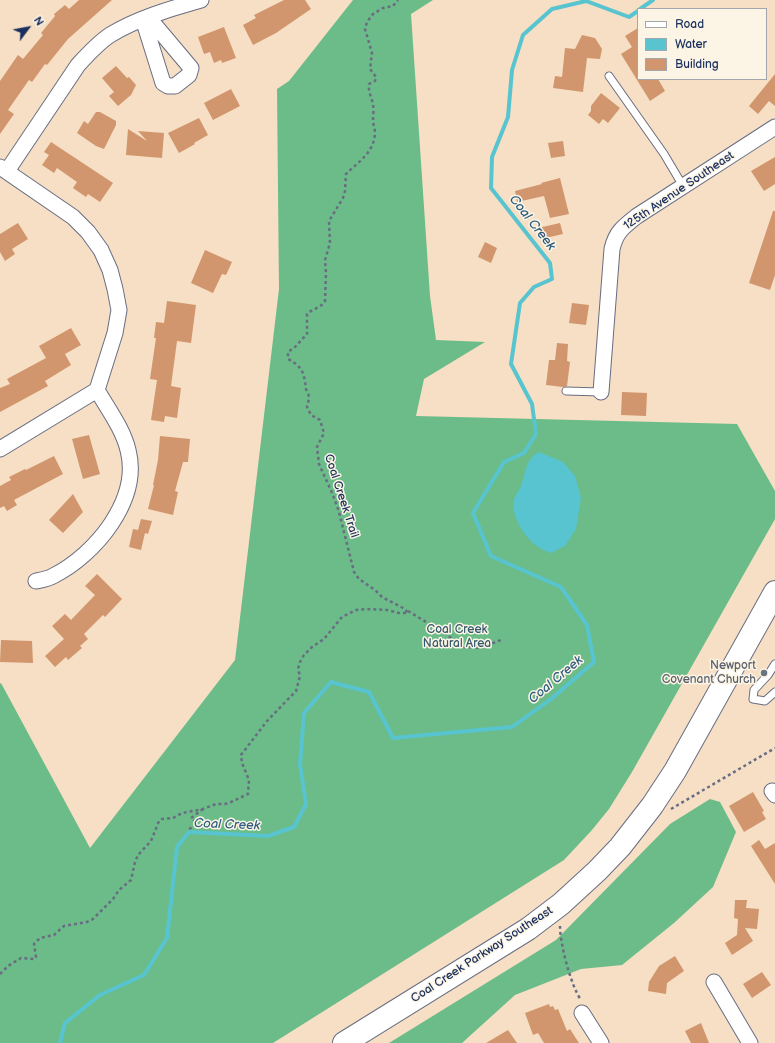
<!DOCTYPE html>
<html>
<head>
<meta charset="utf-8">
<style>
	body { margin:0 }
	#map { position:relative; width:775px; height:1043px; overflow:hidden; background:#f6dfc4; font-family:"Balsamiq Sans",sans-serif }
	canvas { display:block }
	.legend { position:absolute; left:637px; top:8px; width:130px; height:72px; box-sizing:border-box; background:#fcf5e5; border:1px solid #a2a6af; margin:0; padding:5px 7px; list-style:none; font-size:12px; color:#1b2f5e }
	.legend li { display:flex; align-items:center; gap:8px; height:20px }
	.legend b { width:20px; border:1px solid #a2a6af }
	.north { position:absolute; left:8px; top:8px; width:40px; height:40px; -webkit-text-stroke:3px #fcf5e5; paint-order:stroke; rotate:58deg; font-size:11px; font-weight:700; line-height:16px; text-align:center; color:#1b2f5e }
	.north::after { content:''; display:block; margin:auto; width:14px; height:18px; background:#1b2f5e; clip-path:polygon(50% 0,100% 100%,50% 72%,0 100%) }
</style>
</head>
<body>
<div id="map">
<canvas width="775" height="1043"></canvas>
<ul class="legend">
<li><b style="height:5px;background:#fff"></b>Road</li>
<li><b style="height:11px;background:#58c4d0"></b>Water</li>
<li><b style="height:11px;background:#d1966d"></b>Building</li>
</ul>
<div class="north">N</div>
</div>
<script>
const g = document.querySelector('canvas').getContext('2d');
g.lineJoin = 'round';
function paint(path, color) { g.fillStyle = color; g.fill(path, 'evenodd'); }
function trace(path, color, width, dash) { g.strokeStyle = color; g.lineWidth = width; g.lineCap = dash ? 'butt' : 'round'; g.setLineDash(dash || []); g.stroke(path); }
function drawText(font, color, halo, rows, align = 'center') {
  g.font = font + ' "Balsamiq Sans",sans-serif'; g.lineWidth = 3; g.setLineDash([]); g.textBaseline = 'middle'; g.strokeStyle = halo; g.fillStyle = color; for (const [text, x, y, turn = 0] of rows) {
    g.save(); g.translate(x, y); g.rotate((+turn || 0) * Math.PI / 180); g.textAlign = isNaN(turn) ? turn : align; if (halo) g.strokeText(text, 0, 0); g.fillText(text, 0, 0); g.restore();
  }
}
const forest = new Path2D(`
	M353,0H433L411,14L430,296L436,340L485,342L424,379L416,416L737,424L775,491V519L632,772L609,809L592,830L564,860L273,1043H0V684L1,683L90,848L235,660L279,289L277,89L289,81Z
	M710,799L720,802L736,832L713,887L674,923L622,965L581,969L515,995L462,1043H389L556,940L670,824Z`);
const water = new Path2D(`
	M539,452L563,462L575,476L581,498L576,529L565,546L551,553C548,552 543,550 540,548C526,540 510,516 514,500C515,494 521,489 522,483C526,471 526,459 539,452Z`);
const stream = new Path2D(`
	M640,9L653,0
	M60,1043L65,1023L100,995L144,975L167,938L177,847L189,832L268,836L294,827L306,804L300,764L304,713L331,682L369,692L393,738L512,727L551,699L594,662L587,625L561,587L491,556L473,513L504,462L524,453L536,434L532,404L511,364L520,303L534,287L552,279L550,263L491,188L492,157L508,117L512,70L523,35L552,9L586,1L629,17L638,11`);
const building = new Path2D(`
	M79,0H112L68,39L47,65L45,64L32,82L29,80L8,110L14,114L0,134V81L18,55L23,59L43,35L41,33L55,16L54,14L65,5L69,9Z
	M284,0H305L311,9L276,33L253,45L243,25L256,18L254,15Z
	M224,27L236,58L222,63L221,60L214,63L210,52L204,54L198,37Z
	M638,28V79H658L665,91L650,101L621,54L632,47L625,36Z
	M582,35L595,38L602,49L600,59L587,58L583,92L553,88L555,76L562,77L565,48L575,49Z
	M116,66L127,78L129,77L136,85L131,95L118,106L109,96L114,92L102,78Z
	M775,74V106L769,101L758,114L749,106Z
	M231,89L240,106L213,120L204,103Z
	M601,93L620,108L608,123L603,119L599,124L588,115L591,111V106Z
	M96,112H100L116,121V125L104,149L96,146L77,133L84,121L88,124Z
	M199,118L208,135L194,143L195,144L179,153L168,133Z
	M128,129L147,141L138,131L164,133L162,158L126,155Z
	M563,141L565,156L551,158L548,143Z
	M51,142L113,183L100,202L88,194L86,197L73,188L77,182L57,168L54,173L42,165L49,155L44,152Z
	M775,157V184L764,191L751,171Z
	M560,178L569,214L550,218L544,196L517,202L515,191L542,184L541,183Z
	M773,211H775V275L770,290L749,283Z
	M18,223L28,239L12,249L15,254L5,261L0,252V234Z
	M560,223L563,234L541,239L538,228Z
	M485,242L497,248L491,263L478,257Z
	M205,250L232,262L226,275L222,274L213,293L191,283Z
	M167,301L196,305L191,343L177,341L171,386L181,388L177,418L165,416L164,422L151,420L157,380L150,379L156,338H154L156,322L164,323Z
	M572,303L589,305L586,325L569,323Z
	M71,328L81,345L65,354L71,365L45,381L48,386L0,412V388L10,384L7,379L46,358L39,346Z
	M557,343L568,344L567,361L570,362L567,386L563,387L546,385L549,360H555Z
	M622,392L647,393L646,416L621,415Z
	M89,435L100,474L83,479L72,439Z
	M160,436L190,439L188,462H183L175,491L178,492L173,515L148,509L154,485H153L158,460Z
	M54,456L63,474L14,500L17,505L7,511L4,506L0,508V486L11,480L9,477L25,469L26,470Z
	M73,494L83,512L63,533L49,520Z
	M141,519L152,521L148,534L145,533L141,550L129,547L133,529L138,530Z
	M97,574L122,599L105,617L103,615L84,634L88,639L80,646L82,648L68,660L66,657L55,667L45,656L64,639L52,626L65,614L71,620L95,595L85,586Z
	M1,640L32,641L33,663L0,662Z
	M753,792L764,811L762,812L766,819L744,832L729,806Z
	M759,840L765,849L775,843V884L751,846Z
	M735,900H747L746,908L759,909L757,929L745,928L753,941L732,955L725,943L737,935L738,919L734,918Z
	M675,956L684,971L667,983L666,994L648,991L649,982L659,966Z
	M762,972L771,985L752,998L743,984Z
	M549,1004L550,1007L553,1006L555,1010L558,1009L567,1031L570,1029L579,1043H544L538,1033L533,1035L525,1013Z
	M701,1023L709,1043H691L685,1031Z
	M508,1030L517,1043H486Z`);
const path = new Path2D(`
	M408,611L446,634L463,647L480,648L501,640
	M671,809L775,748
	M189,829L194,826L197,823L191,818L203,809
	M560,926C560,944 571,986 581,1000
	M0,974L8,966L21,958L34,959L36,957L34,944L40,938L54,935L64,926L87,922L93,919L113,899L119,890L131,880L135,862L138,855L151,841L159,821L162,819L173,818L182,813L203,809L216,804H225L231,802L248,794L249,780L242,763L241,755L267,721L296,691L300,676L298,669L300,662L304,655L312,647L324,639L342,617L356,610L367,609L387,610L399,613H408L405,609L382,597L375,590L359,579L354,572L339,512L333,495L319,464L317,447L324,433L320,420L311,415L307,407C307,404 309,401 309,398C309,395 307,392 306,389C304,373 303,367 288,359V352L295,347L307,334V314C312,309 321,308 325,301L326,273L325,260L330,243L329,221L343,198L345,191L346,174C358,162 374,153 375,133C375,128 373,125 373,121C373,116 374,110 373,105C372,98 368,92 369,84L375,81L376,77L370,69L372,53L365,29L367,22L373,14L383,8L393,6L398,0`);
const lane = new Path2D(`
	M609,76L664,154L683,186
	M566,391L601,392
	M775,664L768,675L754,690L753,699L765,701L775,692`);
const street = new Path2D(`
	M143,19L163,83L168,86H175L189,75L191,68L148,17
	M0,167L73,217L88,232L101,250L110,270L115,289L119,310L115,333L97,390
	M7,171L78,65C88,54 98,43 110,35C138,18 170,9 201,0
	M601,392L612,249C616,232 623,227 637,216L775,127
	M0,449L97,390
	M36,581C41,580 48,579 53,576C95,555 141,500 128,450C123,429 108,409 97,390
	M772,791L775,795
	M714,982L750,1043
	M582,1013L601,1043`);
const primary = new Path2D(`
	M344,1043L528,929L561,904L597,871L620,847L652,806L675,771L775,592`);
const markers = [
	[764,673,4,"#6b7280"]
];
const streetNames = [
	["125th Avenue Southeast",679,191,-34],
	["Coal Creek Trail",341,496,72],
	["Coal Creek Parkway Southeast",482,955,-33]
];
const parkNames = [
	["Coal Creek",457,630],
	["Natural Area",457,644]
];
const worshipNames = [
	["Newport",756,666],
	["Covenant Church",756,680]
];
const waterNames = [
	["Coal Creek",532,223,52],
	["Coal Creek",556,680,-40],
	["Coal Creek",227,825,2]
];
paint(forest, '#6bbc88');
paint(water, '#58c4d0');
trace(stream, '#58c4d0', 4);
paint(building, '#d1966d');
trace(lane, '#686d82', 9);
trace(street, '#686d82', 17);
trace(primary, '#686d82', 24);
trace(path, '#686d82', 2.5, [3, 3]);
trace(lane, '#fff', 7);
trace(street, '#fff', 15);
trace(primary, '#fff', 22);
for (const [x, y, r, color] of markers) { const dot = new Path2D(); dot.arc(x, y, r, 0, 2 * Math.PI); g.fillStyle = color; g.fill(dot); trace(dot, '#fcf5e5', 1.5); }
drawText('12px', '#1b2f5e', '#fcf5e5', streetNames);
drawText('12px', '#355a6f', '#fcf5e5', parkNames);
drawText('12px', '#5b616d', '#fcf5e5', worshipNames, 'right');
drawText('italic 13px', '#2d5c80', '#fcf5e5', waterNames);
</script>
</body>
</html>
